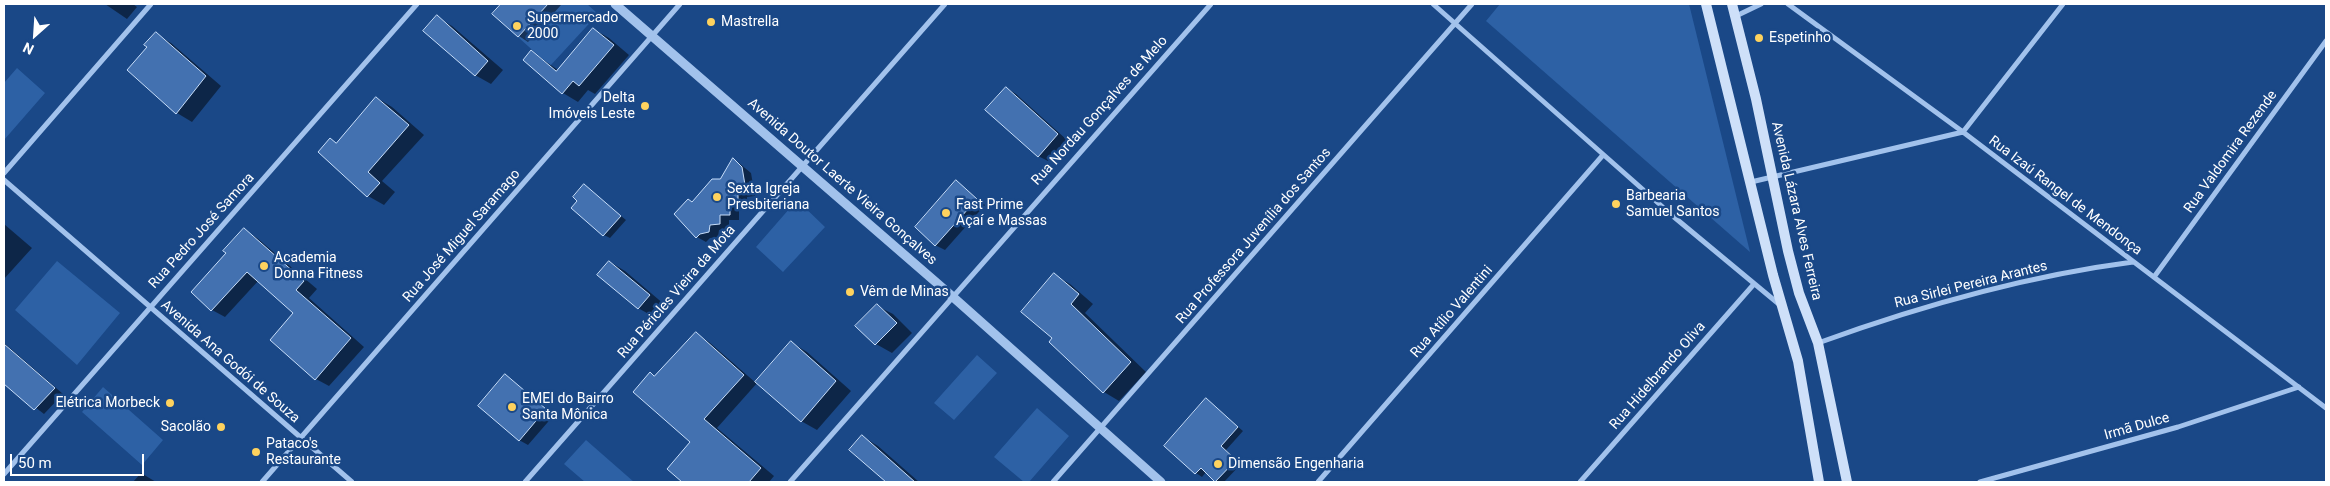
<!DOCTYPE html>
<html>
<head>
<meta charset="utf-8">
<style>
	body { margin:0 }
	#map { position:relative; width:2330px; height:486px; overflow:hidden; background:#1a4887; font-family:Roboto,sans-serif }
	canvas { display:block }
	.frame { position:absolute; inset:0; border:5px solid #fff; pointer-events:none }
	.north { position:absolute; left:10px; top:10px; width:50px; height:50px; -webkit-text-stroke:4px #1a4887; paint-order:stroke; rotate:206deg; font-size:14px; font-weight:700; line-height:20px; text-align:center; color:#fff }
	.north::after { content:''; display:block; margin:auto; width:18px; height:22px; background:#fff; clip-path:polygon(50% 0,100% 100%,50% 72%,0 100%) }
	.scale { position:absolute; left:10px; top:454px; width:134px; height:22px; box-sizing:border-box; border:2px solid #fff; border-top:0; padding-left:6px; font-size:15px; line-height:18px; white-space:nowrap; color:#fff; -webkit-text-stroke:4px #1a4887; paint-order:stroke }
</style>
</head>
<body>
<div id="map">
<canvas width="2330" height="486"></canvas>
<div class="frame"></div>
<div class="north">N</div>
<div class="scale">50 m</div>
</div>
<script>
const g = document.querySelector('canvas').getContext('2d');
g.lineJoin = 'round';
function paint(path, color) { g.fillStyle = color; g.fill(path, 'evenodd'); }
function trace(path, color, width, dash) { g.strokeStyle = color; g.lineWidth = width; g.lineCap = dash ? 'butt' : 'round'; g.setLineDash(dash || []); g.stroke(path); }
function drawText(font, color, halo, rows, align = 'center') {
  g.font = font + ' Roboto,sans-serif'; g.lineWidth = 5; g.setLineDash([]); g.textBaseline = 'middle'; g.strokeStyle = halo; g.fillStyle = color; for (const [text, x, y, turn = 0] of rows) {
    g.save(); g.translate(x, y); g.rotate((+turn || 0) * Math.PI / 180); g.textAlign = isNaN(turn) ? turn : align; if (halo) g.strokeText(text, 0, 0); g.fillText(text, 0, 0); g.restore();
  }
}
const green = new Path2D(`
	M548,4H587L598,14L550,66L518,37Z
	M1500,4H1689L1750,252L1486,21Z
	M17,68L45,93L4,140V83Z
	M797,200L825,227L783,272L756,247Z
	M57,261L120,313L77,365L15,310Z
	M977,355L997,373L954,420L934,403Z
	M103,387L163,440L142,465L82,412Z
	M1037,408L1069,436L1029,482H1024L994,457Z
	M586,440L634,482H585L564,464Z`);
const shadow = new Path2D(`
	M105,4H133L137,7L127,19Z
	M503,4H559L561,5L528,42L519,36L494,14Z
	M437,17L452,26L503,70L491,84L475,75Z
	M593,29L609,38L629,55L595,94L588,90L578,102L563,93L532,52L558,70Z
	M156,34L171,43L221,86L192,122L177,113L148,47Z
	M1006,88L1016,94L1067,140L1048,161L1038,156Z
	M377,98L392,107L424,135L382,181L395,192L384,205L368,196L337,144Z
	M734,159L751,173L755,196L747,197V208L739,209V220H729V229L719,230L718,237L710,238L706,242L697,237L693,203L720,180Z
	M956,181L985,205L945,250L935,245Z
	M584,186L626,220L610,238L604,235L579,201Z
	M4,224L32,248L4,279Z
	M244,230L257,238L317,289L309,298L364,347L329,386L316,379L295,312L259,280L225,317L212,310L228,253Z
	M610,262L625,271L665,305L654,317L638,308Z
	M1054,275L1070,284L1093,304L1085,313L1146,372L1119,401L1104,392L1054,338Z
	M877,306L893,314L912,333L892,353L876,344L857,326Z
	M696,334L709,342L756,383L792,343L807,352L851,391L817,430L801,421L758,382L717,428L774,476L769,482H684L668,469L692,442L655,377Z
	M4,343L63,394L44,414L4,383Z
	M505,376L554,415L528,445L519,440Z
	M1206,400L1243,431L1226,450L1241,464L1224,482L1216,481L1206,472L1202,477L1196,473Z
	M863,437L878,446L919,482H888L851,449Z
	M141,473L156,482H133Z`);
const building = new Path2D(`
	M501,4H548L518,37L492,14Z
	M437,15L488,61L475,76L423,31Z
	M593,28L614,45L579,86L573,81L562,94L523,60L531,50L556,71Z
	M156,32L206,76L176,114L127,70L147,47L144,45Z
	M1006,87L1058,134L1038,157L985,110Z
	M376,97L409,125L368,172L380,183L367,197L318,152L330,138L336,143Z
	M733,158L742,167L746,191L738,192V203L730,204V215H720V224L710,225L709,232L700,234L696,238L674,214L688,199L692,202L712,179H720Z
	M956,180L977,199L935,246L915,227Z
	M584,184L621,216L603,236L571,208L577,201L573,197Z
	M244,228L304,281L296,290L351,338L315,380L270,340L293,313L247,272L211,311L191,292L226,253L223,251Z
	M609,261L650,295L638,309L597,275Z
	M1054,273L1079,294L1071,304L1131,362L1103,393L1049,342L1052,338L1021,312Z
	M877,304L897,323L875,345L855,326Z
	M696,332L744,375L704,419L761,468L749,482H682L667,469L690,442L633,392L650,372L654,376Z
	M791,341L836,381L801,422L755,382Z
	M4,344L55,388L34,410L4,384Z
	M505,374L546,409L519,441L478,406Z
	M1206,398L1238,427L1221,446L1236,460L1215,482L1201,468L1195,474L1164,446Z
	M862,435L915,482H886L849,450Z`);
const minor = new Path2D(`
	M1433,4L1674,217L1780,305
	M1788,4L1963,132L2326,408
	M1736,16L1761,4
	M4,173L151,4
	M4,180L352,482
	M1751,182L1963,132L2063,4
	M2154,277L2326,41
	M1818,343C1920,306 2025,276 2133,262
	M4,474L417,4
	M262,482L680,4
	M525,482L945,4
	M790,482L1211,4
	M1053,482L1472,4
	M1318,482L1603,155
	M1580,482L1754,284
	M1980,482L2178,427L2299,387`);
const tertiary = new Path2D(`
	M615,4L953,297L1161,482`);
const secondary = new Path2D(`
	M1706,4L1773,275L1798,361L1819,482
	M1732,4L1756,99L1788,251L1799,293L1818,343L1847,482`);
const markers = [
	[711,22,5,"#fed25e"],
	[517,26,5,"#fed25e"],
	[1759,38,5,"#fed25e"],
	[645,106,5,"#fed25e"],
	[717,197,5,"#fed25e"],
	[1616,204,5,"#fed25e"],
	[946,213,5,"#fed25e"],
	[264,266,5,"#fed25e"],
	[850,292,5,"#fed25e"],
	[170,403,5,"#fed25e"],
	[512,407,5,"#fed25e"],
	[221,427,5,"#fed25e"],
	[256,452,5,"#fed25e"],
	[1218,464,5,"#fed25e"]
];
const poiNames = [
	["Supermercado",527,18],
	["2000",527,34],
	["Mastrella",721,22],
	["Espetinho",1769,38],
	["Delta",635,98,"right"],
	["Imóveis Leste",635,114,"right"],
	["Sexta Igreja",727,189],
	["Presbiteriana",727,205],
	["Barbearia",1626,196],
	["Samuel Santos",1626,212],
	["Fast Prime",956,205],
	["Açaí e Massas",956,221],
	["Academia",274,258],
	["Donna Fitness",274,274],
	["Vêm de Minas",860,292],
	["EMEI do Bairro",522,399],
	["Santa Mônica",522,415],
	["Elétrica Morbeck",160,403,"right"],
	["Sacolão",211,427,"right"],
	["Pataco's",266,444],
	["Restaurante",266,460],
	["Dimensão Engenharia",1228,464]
];
const streetNames = [
	["Rua Nordau Gonçalves de Melo",1100,111,-48],
	["Rua Valdomira Rezende",2231,152,-54],
	["Avenida Doutor Laerte Vieira Gonçalves",842,182,41],
	["Rua Izaú Rangel de Mendonça",2065,196,37],
	["Avenida Lázara Alves Ferreira",1796,211,77],
	["Rua Pedro José Samora",202,231,-48],
	["Rua José Miguel Saramago",462,236,-49],
	["Rua Professora Juvenília dos Santos",1254,236,-49],
	["Rua Sirlei Pereira Arantes",1971,285,-14],
	["Rua Péricles Vieira da Mota",677,292,-49],
	["Rua Atílio Valentini",1452,312,-49],
	["Avenida Ana Godói de Souza",230,362,41],
	["Rua Hidelbrando Oliva",1658,376,-49],
	["Irmã Dulce",2137,427,-16]
];
paint(green, '#2d61a5');
paint(shadow, '#0007');
paint(building, '#4371b0');
trace(building, '#c7ddf9', 1);
trace(minor, '#a2c2ec', 5);
trace(tertiary, '#a2c2ec', 9);
trace(secondary, '#cee0f9', 10);
for (const [x, y, r, color] of markers) { const dot = new Path2D(); dot.arc(x, y, r, 0, 2 * Math.PI); g.fillStyle = color; g.fill(dot); trace(dot, '#1a4887', 2); }
drawText('14px', '#fff', '#1a4887', poiNames, 'left');
drawText('14px', '#fff', '#1a4887', streetNames);
</script>
</body>
</html>
